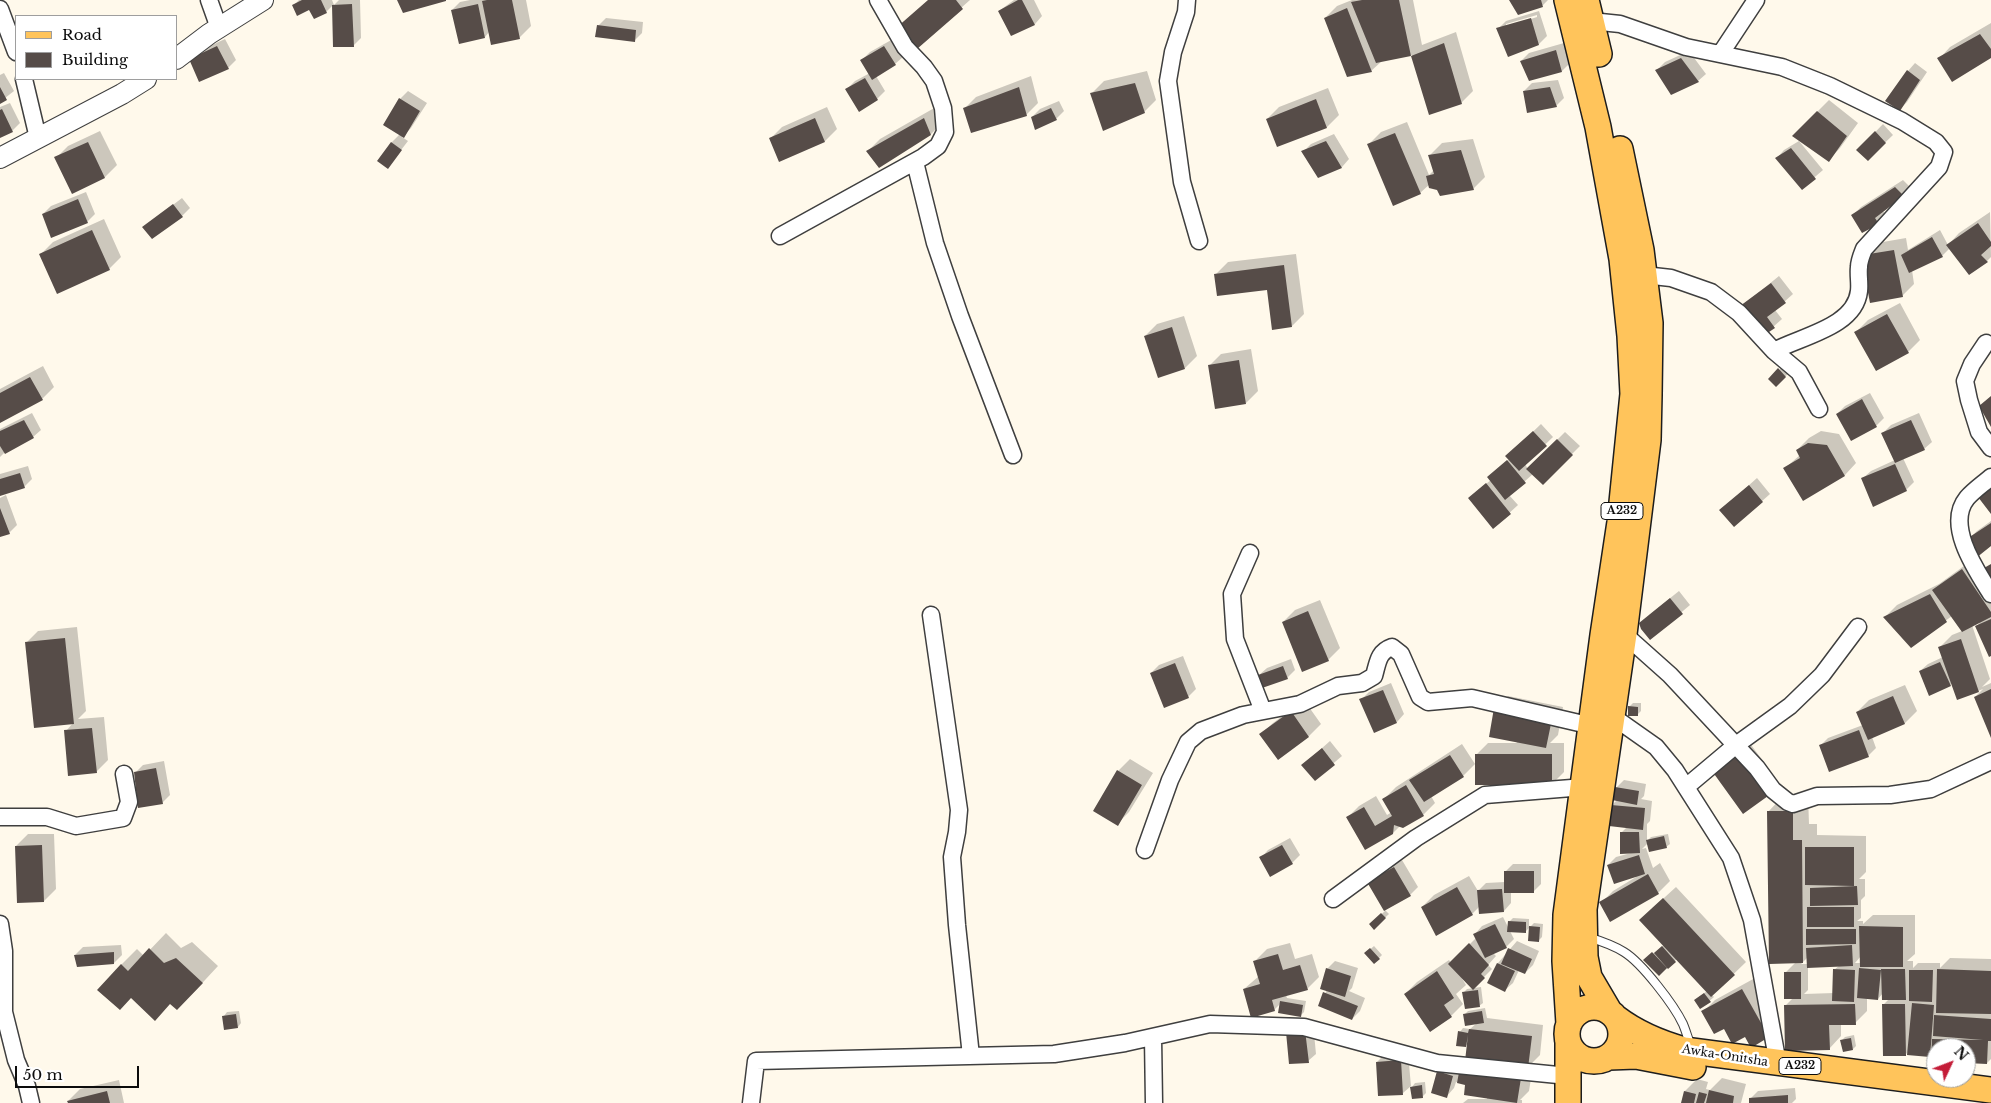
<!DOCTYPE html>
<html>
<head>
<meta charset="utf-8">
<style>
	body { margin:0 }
	#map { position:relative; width:1991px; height:1103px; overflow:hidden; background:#fff9eb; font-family:"Libre Baskerville",serif }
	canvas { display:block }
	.legend { position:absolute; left:15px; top:15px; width:162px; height:65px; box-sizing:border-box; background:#fff; border:1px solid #9e9e9e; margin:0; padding:6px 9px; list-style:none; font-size:15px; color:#0c0c0c }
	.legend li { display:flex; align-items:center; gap:10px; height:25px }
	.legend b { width:25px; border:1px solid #9e9e9e }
	.north { position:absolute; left:1926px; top:1038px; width:50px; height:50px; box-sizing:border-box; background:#fff; border:1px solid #9e9e9e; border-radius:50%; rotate:47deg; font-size:14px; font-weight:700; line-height:20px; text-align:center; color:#0c0c0c }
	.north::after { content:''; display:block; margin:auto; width:18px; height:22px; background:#c41c38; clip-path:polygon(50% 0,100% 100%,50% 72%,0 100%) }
	.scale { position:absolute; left:15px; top:1066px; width:124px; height:22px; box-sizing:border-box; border:2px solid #0c0c0c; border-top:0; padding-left:6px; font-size:15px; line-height:18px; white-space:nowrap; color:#0c0c0c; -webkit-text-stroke:4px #fff; paint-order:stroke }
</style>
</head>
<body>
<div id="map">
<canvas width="1991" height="1103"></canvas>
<ul class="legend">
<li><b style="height:6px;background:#ffc45b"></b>Road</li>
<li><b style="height:14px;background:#564c48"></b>Building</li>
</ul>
<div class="north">N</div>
<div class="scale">50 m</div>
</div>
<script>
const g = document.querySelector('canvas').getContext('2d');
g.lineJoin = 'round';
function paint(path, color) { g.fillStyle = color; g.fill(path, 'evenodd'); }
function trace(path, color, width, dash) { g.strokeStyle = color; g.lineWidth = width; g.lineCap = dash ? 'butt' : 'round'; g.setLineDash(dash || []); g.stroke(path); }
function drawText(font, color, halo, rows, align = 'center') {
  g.font = font + ' "Libre Baskerville",serif'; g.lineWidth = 5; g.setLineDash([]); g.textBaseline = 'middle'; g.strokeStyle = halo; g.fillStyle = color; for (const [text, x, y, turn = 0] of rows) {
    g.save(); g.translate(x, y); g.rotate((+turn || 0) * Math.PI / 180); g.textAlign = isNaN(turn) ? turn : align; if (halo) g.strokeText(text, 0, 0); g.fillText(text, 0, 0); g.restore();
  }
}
const shadow = new Path2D(`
	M299,0H332L334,5L339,0H360L361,38L353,46L333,5L326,12L294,5Z
	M470,0H526L531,26L519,38L489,32L485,37L452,10L460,2Z
	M928,0H970L917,47Z
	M1014,0H1034L1042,16L1035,24L1012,34L999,11Z
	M1352,0H1413L1422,45L1456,32L1473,91L1461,103L1430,114L1412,55L1382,61L1371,71L1325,18L1337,6Z
	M1511,0H1548L1543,5L1518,13Z
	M1539,11L1547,36L1539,44L1498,29L1506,21ZM1537,15V17L1506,27V24Z
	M606,18L643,22L642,33L634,41L598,26Z
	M1991,23V56L1939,59L1950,47Z
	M225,39L236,60L228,68L191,59L199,51Z
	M893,39L903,57L895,64L876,76L885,91L877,99L847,89L855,81L870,73L862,60L870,52Z
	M1564,43L1570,63L1562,71L1530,80L1521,61L1529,53Z
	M1689,51L1706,74L1698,81L1657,70L1665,62Z
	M1915,63L1927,72L1907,102L1900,109L1908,71Z
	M1147,71L1156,100L1144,112L1092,93L1104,81Z
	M4,73L14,91L0,102V75Z
	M1031,76L1038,103L1026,115L964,109L976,97Z
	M1558,80L1564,98L1556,106L1524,91L1532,83Z
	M1328,88L1339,115L1327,127L1267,119L1279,107Z
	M408,91L427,103L411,128L402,137L408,141L388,167L391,143L400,134V99Z
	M1829,100L1858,123L1840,148L1829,160L1794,135Z
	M1059,101L1064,111L1056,119L1032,117L1040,109Z
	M10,103L20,123L12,131L0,137V107Z
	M827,107L837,129L825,141L780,160L770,139L782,127Z
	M936,107L943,122L931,134L880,166L868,151L880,139Z
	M1407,122L1429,175L1434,170L1430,155L1442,143L1473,139L1485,177L1473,189H1438L1430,184L1420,193L1369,144L1381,132Z
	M1883,124L1893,135L1868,159L1858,150Z
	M100,131L117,165L105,177L72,192L56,158L68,146Z
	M1334,134L1349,159L1342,167L1318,176L1303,152L1311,144Z
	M1799,141L1823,170L1802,188L1777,158L1784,150Z
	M1903,180L1910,187L1883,211L1886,215L1878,223L1853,215L1861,207Z
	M86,192L95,214L87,222L43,214L51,206Z
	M182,198L190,208L182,216L144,227Z
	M1990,212L1991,257L1987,261L1950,248L1942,256L1912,270L1914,284L1902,296L1870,255L1883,242L1906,238L1908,250L1940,230L1948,245L1959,233Z
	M104,219L121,257L109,269L41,254L53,242Z
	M1296,254L1304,314L1292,326L1268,289L1216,274L1228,262Z
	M1779,276L1793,294L1775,310L1782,319L1764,335L1742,306Z
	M1900,303L1920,340L1908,352L1856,332L1868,320Z
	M1184,316L1197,356L1185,368L1145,336L1157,324Z
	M1251,349L1258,391L1246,403L1209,366L1221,354Z
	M43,366L54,387L42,399L0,422V389Z
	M1783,366L1789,373L1776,385L1770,379Z
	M1870,393L1884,418L1876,426L1837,414L1845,406Z
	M32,413L41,430L33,437L5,452L0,457V429Z
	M1919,413L1932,442L1924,449L1903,458L1914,482L1906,490L1863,478L1871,471L1895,460L1883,433L1891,425Z
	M1541,424L1553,437L1525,464L1528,469L1565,432L1580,446L1543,483L1533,474L1509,495L1518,505L1494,527L1478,490L1491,480L1496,470L1509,459L1515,449Z
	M1821,431L1839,434L1856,463L1845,475L1803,499L1784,469L1800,455L1797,450L1809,438Z
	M28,466L32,479L24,487L0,494V474Z
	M1757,478L1770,494L1734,526L1729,503Z
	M6,495L17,525L9,533L0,536V498Z
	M1991,521V545L1969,539L1977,531Z
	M1975,558L1991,583V655L1977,626L1981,621L1972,625L1990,679L1982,687L1991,683V735L1975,697L1983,689L1958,699L1952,683L1950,685L1920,671L1928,664L1943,657L1940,647L1952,635L1962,631L1952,616L1911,646L1885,617L1897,605L1939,584Z
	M1679,591L1690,605L1650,639L1649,615Z
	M1320,600L1340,648L1328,660L1283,622L1295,610Z
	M77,627L86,711L78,719L104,717L108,760L96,772L66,731L73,723L26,643L38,631Z
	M1183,656L1196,689L1188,697L1151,673L1159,665Z
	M1291,659L1295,670L1287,678L1259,675L1267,668Z
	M1391,683L1404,714L1397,722L1361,700L1369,692Z
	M1905,685L1917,711L1905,723L1872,737L1876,748L1868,756L1820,746L1828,738L1863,725L1857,712L1869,700Z
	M1508,696L1563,707L1558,735L1550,743H1564V772L1552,784L1476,755L1488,743H1517L1496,708Z
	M1304,700L1321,724L1309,736L1278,758L1261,734L1273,723Z
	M1633,703H1641V711L1637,715L1629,707Z
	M1330,741L1342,756L1315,779L1303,765Z
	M1749,742L1779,783L1767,795L1713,771Z
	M1462,744L1475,764L1463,776L1431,796L1435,803L1423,815L1400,826L1393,833L1347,818L1359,806L1376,796L1387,815L1392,812L1384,799L1396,787Z
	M1130,759L1153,773L1129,812L1117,824L1094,810L1118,771Z
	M164,761L170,795L162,803L135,773L143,765Z
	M1624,780L1646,784L1644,796L1641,799L1652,801L1650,821L1647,824V841L1651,837L1668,834L1670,844L1666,847L1648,843L1642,849L1646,848L1653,868L1660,863L1670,881L1658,893L1601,903L1613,891L1636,877L1608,865L1616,857L1631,853L1621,833L1627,827L1612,805L1617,800L1616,788Z
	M1784,795H1808L1809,824H1817V835L1866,836V872L1859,879H1865V896L1861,900V918L1857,921H1863V924L1873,915H1915V954L1907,961H1913V968L1918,963H1940V968L1950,958L1991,959V1059L1987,1063L1966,1062V1048H1936V1061L1933,1052L1929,1056L1909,1051L1906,1054L1883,1005L1890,998L1883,993L1878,999L1867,997V1011L1855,1023L1841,1024V1036L1829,1049L1785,1006L1794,997L1786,972L1796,962L1768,812ZM1861,956V963H1855ZM1807,958L1808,964H1801ZM1840,965L1834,970V993L1804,994L1808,990V966Z
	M28,834H54L56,889L44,901L16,846Z
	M1290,838L1300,855L1292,863L1261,858L1268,850Z
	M1402,860L1418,887L1410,895L1385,910L1389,914L1374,928L1371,924L1385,911L1369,883L1377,875Z
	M1513,864H1541V884L1533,892H1511V903L1504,911L1479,907L1472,914L1422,907L1434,895L1469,876L1478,891L1486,883L1505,882V872Z
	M1676,887L1746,962L1712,995L1714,997L1701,1008L1699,997L1707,991L1677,959L1659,975L1645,960L1664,945L1653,908Z
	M1503,917L1509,929V922L1513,918L1529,919V928L1525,932L1510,931L1514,939L1506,947L1493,953L1496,956L1488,965L1492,969L1473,988L1461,977L1466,985L1456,994L1463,1004L1451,1016L1405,994L1417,982L1449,960L1451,963L1476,938L1475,934L1482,926Z
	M1534,923L1543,924L1542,937L1539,940L1530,927Z
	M166,933L181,948L192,942L218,966L193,993L171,1003L132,997L121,965L137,949L144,956Z
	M1517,941L1539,951L1533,965L1525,973L1519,970L1513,983L1505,990L1489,983L1498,963Z
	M1290,943L1295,959L1312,954L1319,977L1307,989L1286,995L1287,998L1306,1001L1304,1012L1300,1016L1280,1004L1274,1010L1244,989L1259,976L1255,961L1267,949Z
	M121,945L122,955L114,963L75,955L83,947Z
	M1374,946L1382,955L1374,963L1366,953Z
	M1335,961L1358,968L1352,988L1349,991L1365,998L1360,1011L1352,1019L1319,1005L1327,990V969Z
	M1755,978L1780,1024L1768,1036L1745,1035L1724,1027L1703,1012L1715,1000Z
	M1481,987L1483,1003L1479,1006L1464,992L1467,989Z
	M1485,1008L1487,1018L1543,1025L1540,1055L1530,1065L1533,1066L1529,1091L1520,1100H1522V1103H1463L1468,1099H1487V1097L1467,1084L1456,1082L1454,1088L1447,1096L1438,1072L1446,1064L1468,1060L1469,1043L1465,1046L1460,1032L1463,1028L1470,1029L1477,1023L1465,1014L1468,1011Z
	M239,1011L241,1023L238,1027L224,1016L227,1012Z
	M1313,1023L1316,1054L1308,1061L1291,1063Z
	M1854,1035L1856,1046L1853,1049L1842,1040L1845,1037Z
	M1408,1053L1411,1086L1403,1093L1377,1062L1385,1054Z
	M1722,1078L1746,1084L1741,1103H1682L1685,1091L1697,1079L1708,1082L1706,1089L1710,1090Z
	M119,1080L124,1103H69L68,1101L80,1089Z
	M1425,1082L1426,1093L1423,1096L1412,1087L1415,1083Z
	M1795,1088L1796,1099L1792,1103H1751L1750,1099L1758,1091Z`);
const building = new Path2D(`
	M302,0H321L327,13L314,19L309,10L297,16L292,5Z
	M397,0H446V1L403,13Z
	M487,0H512L520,39L491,45L482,1Z
	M928,0H956L963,9L917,49L896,28Z
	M1018,0H1022L1035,25L1011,36L998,11Z
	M1362,0H1399L1411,56L1444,43L1462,104L1429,115L1411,56L1376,63L1351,2Z
	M1509,0H1541L1543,7L1518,15Z
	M352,4L354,47H333L332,5Z
	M478,4L485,38L459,44L451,10Z
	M1347,8L1372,72L1347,77L1324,18Z
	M1531,18L1539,45L1508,57L1496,28Z
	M597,25L636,30L635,42L595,37Z
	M1980,34L1991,49V58L1952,82L1937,58Z
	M217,46L229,69L199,82L189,59Z
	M884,46L896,65L872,80L860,60Z
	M1556,50L1562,72L1529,81L1520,61Z
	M1681,58L1699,82L1671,95L1655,70Z
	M1907,70L1920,80L1900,111L1885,101Z
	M865,78L878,100L859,112L845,89Z
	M1135,83L1145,113L1103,131L1090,93Z
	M0,87L7,100L0,104Z
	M1019,87L1027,116L971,133L963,108Z
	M1550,87L1557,107L1527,113L1523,91Z
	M399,98L420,111L404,138L383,125Z
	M1316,99L1327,128L1277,147L1266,119Z
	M1051,108L1057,120L1035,130L1031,117Z
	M2,109L13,132L0,138V110Z
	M1817,111L1847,136L1829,162L1792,136Z
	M815,118L825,142L779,162L769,138Z
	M924,118L931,135L879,168L866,151Z
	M1875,131L1886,143L1868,161L1856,150Z
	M1395,133L1421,194L1393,206L1367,144Z
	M1326,141L1342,168L1318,178L1301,151Z
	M88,142L105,178L72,194L54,157Z
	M391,142L402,150L388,169L377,161Z
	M1791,148L1816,179L1802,190L1775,158Z
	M1461,150L1474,190L1440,196L1437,190L1429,188L1426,176L1434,174L1428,155Z
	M1895,187L1904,196L1875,218L1879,224L1862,233L1851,215Z
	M78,199L88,223L51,238L42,214Z
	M173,204L183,217L152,239L142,227Z
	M1978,223L1991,242V246L1981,255L1988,262L1969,275L1946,245Z
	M92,230L110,270L57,294L39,254Z
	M1932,237L1943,257L1909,273L1901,255Z
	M1894,250L1903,297L1870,303L1863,266L1869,254Z
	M1284,265L1292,327L1272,330L1267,290L1217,296L1214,274Z
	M1771,283L1786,303L1767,317L1775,328L1763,336L1740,306Z
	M1887,314L1909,353L1876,371L1854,332Z
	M1172,327L1185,369L1158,378L1144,336Z
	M1239,360L1246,404L1215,409L1208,365Z
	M1778,368L1786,377L1776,387L1768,379Z
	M30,377L43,400L0,423V393Z
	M1991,396V427L1979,406Z
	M1862,399L1877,427L1851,441L1836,414Z
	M24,420L34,438L5,454L0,446V431Z
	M1911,420L1925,450L1895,463L1881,433Z
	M1533,431L1547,446L1519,471L1505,456Z
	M1557,439L1573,455L1543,485L1526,469Z
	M1808,443L1827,445L1845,476L1803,501L1783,468L1800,458L1796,450Z
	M1507,460L1526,483L1505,500L1487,477Z
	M1895,464L1907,491L1873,507L1861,478Z
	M20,473L25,488L0,496V479Z
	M1991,480V514L1978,497Z
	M1486,483L1511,514L1493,529L1468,498Z
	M1749,485L1763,502L1734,527L1719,510Z
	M0,508L10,534L0,537Z
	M1991,523V546L1976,558L1968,538Z
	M1991,564V578L1984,568Z
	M1962,569L1991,612V617L1962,632L1932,590Z
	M1930,594L1947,622L1911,648L1883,617Z
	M1670,598L1683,614L1650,640L1641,629L1639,623Z
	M1308,611L1329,661L1302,672L1282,622Z
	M1991,619V656L1989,657L1975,626Z
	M65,638L74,724L34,728L25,642Z
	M1961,639L1979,692L1957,700L1938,647Z
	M1940,662L1951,686L1929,696L1919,671Z
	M1175,663L1189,698L1164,708L1150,673Z
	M1283,666L1288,679L1262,688L1258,675Z
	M1991,689V738L1974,697Z
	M1383,690L1397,723L1374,733L1359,699Z
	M1893,696L1905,724L1868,740L1856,712Z
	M1628,706L1638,707V716H1628Z
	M1494,708L1552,719L1546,748L1489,737Z
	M1291,711L1309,737L1278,760L1259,734Z
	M92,728L97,773L68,776L64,730Z
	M1859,730L1869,757L1829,772L1819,745Z
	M1322,748L1335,765L1315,781L1301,765Z
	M1736,753L1768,796L1743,814L1712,771Z
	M1475,754H1552V785H1475Z
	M1450,755L1464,777L1424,802L1409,780Z
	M156,768L163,804L138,808L134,772Z
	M1117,770L1142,785L1118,826L1093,811Z
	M1406,785L1424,816L1403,828L1394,825L1393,834L1365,850L1346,817L1364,807L1375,826L1392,816L1382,799Z
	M1615,787L1639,791L1637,805L1612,800Z
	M1611,805L1645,808L1643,830L1609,826Z
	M1767,811H1793V840H1802L1803,963L1769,964Z
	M1620,832H1639L1640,853L1620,854Z
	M1664,836L1667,848L1649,852L1646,840Z
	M42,845L44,902L17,903L15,846Z
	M1282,845L1293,864L1270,877L1259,857Z
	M1805,847H1854V886L1805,885Z
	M1639,855L1645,874L1614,884L1607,865Z
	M1394,867L1411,896L1384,911L1367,882Z
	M1504,871H1534V893H1504Z
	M1648,874L1659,894L1610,922L1599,902Z
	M1857,886L1858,905L1810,906V888Z
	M1457,887L1473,915L1436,936L1421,907Z
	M1502,889L1504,912L1479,914L1477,890Z
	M1663,898L1735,975L1711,997L1639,920Z
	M1807,907H1854V927H1807Z
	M1381,913L1386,918L1374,930L1369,924Z
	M1508,921L1526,922V933L1507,932Z
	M1495,924L1507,948L1485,958L1473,934Z
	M1529,926L1540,927L1539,942L1528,941Z
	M1859,926L1903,927V967H1860Z
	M1806,929H1856V944L1806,945Z
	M1469,943L1489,965L1481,974L1485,978L1473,990L1448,964Z
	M1852,945L1853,966L1807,968L1806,948Z
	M1662,946L1676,962L1668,969L1654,953Z
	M149,948L164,963L176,958L203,983L177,1010L170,1004L155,1021L131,998L120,1010L97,990L121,964L128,971Z
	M1370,948L1380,959L1374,964L1364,953Z
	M1508,948L1532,959L1525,974L1501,964Z
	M114,952V964L77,967L74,955Z
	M1652,952L1667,968L1659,976L1643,960Z
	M1278,954L1283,970L1300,965L1308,990L1272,1000L1275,1011L1251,1018L1243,989L1260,984L1253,961Z
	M1497,963L1515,971L1505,992L1487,983Z
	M1326,968L1351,976L1345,997L1320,989Z
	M1859,968L1881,970L1878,1000L1857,998Z
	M1833,969L1855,970L1854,1002L1832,1001Z
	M1881,969H1905L1906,1000H1882Z
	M1937,969L1991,971V1014L1936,1013Z
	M1909,970H1933L1932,1002L1909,1001Z
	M1437,971L1454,998L1444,1005L1452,1017L1430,1032L1404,994Z
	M1784,972H1801V999H1784Z
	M1742,989L1769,1037L1751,1048L1745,1037L1732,1044L1724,1029L1714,1034L1701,1011Z
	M1478,990L1480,1007L1465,1009L1462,992Z
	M1323,992L1358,1006L1352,1020L1318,1006Z
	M1704,993L1711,1002L1700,1009L1694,1000Z
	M1280,1001L1303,1005L1301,1017L1278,1013Z
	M1912,1003L1934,1005L1930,1057L1907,1055Z
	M1855,1004L1856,1025H1829L1830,1050L1785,1051L1784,1005Z
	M1882,1004H1905L1906,1056H1883Z
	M1482,1011L1484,1023L1465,1026L1463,1014Z
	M236,1014L238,1028L224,1030L222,1016Z
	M1934,1015L1991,1019V1041H1988L1987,1064L1966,1063V1048H1936V1062H1931L1932,1039L1983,1040L1933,1036Z
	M1469,1029L1532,1036L1528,1068L1465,1061L1468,1035L1466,1047L1456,1046L1458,1031L1468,1033Z
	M1305,1030L1309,1063L1289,1064L1286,1032Z
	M1851,1038L1853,1050L1843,1052L1840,1040Z
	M1401,1060L1403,1095L1378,1096L1376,1062Z
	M1460,1067L1521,1078L1517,1103L1464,1095L1465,1085L1457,1083Z
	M1437,1071L1453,1076L1447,1098L1431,1093Z
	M1422,1085L1423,1098L1412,1099L1410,1087Z
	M1709,1090L1734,1096L1733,1103H1706Z
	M107,1091L110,1103H68L67,1101Z
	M1684,1091L1696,1094L1694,1103H1681Z
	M1699,1092L1707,1094L1704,1103H1696Z
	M1788,1095V1103H1749V1098Z`);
const service = new Path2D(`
	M1588,937C1601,941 1613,945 1624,952C1642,963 1674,1005 1683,1024C1686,1031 1688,1039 1691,1046`);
const minor = new Path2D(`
	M209,0L219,28
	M1187,0L1186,12L1173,52L1168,81L1182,182L1199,241
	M0,9L16,52
	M1591,21L1620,24L1686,47L1782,67L1830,86L1902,121L1936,142L1944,152L1939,167L1864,249C1862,254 1859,261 1859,267C1858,275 1860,283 1859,291C1855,327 1802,336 1774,351
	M1721,53L1756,0
	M24,79L38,138
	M915,162L935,243L960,316L1013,455
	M780,236L923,157L938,146L945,132L943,108L934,81L924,67L905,47L878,0
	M1644,275L1671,278L1711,292L1739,313L1774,351L1799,372L1819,409
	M1986,343L1972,364L1965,381L1969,400L1979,432L1991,448
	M1991,477C1983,484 1974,490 1967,498C1945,525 1976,570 1991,594
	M1250,553L1232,594L1235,639L1263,711
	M931,615L959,810L957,832L952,857L957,925L971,1056
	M1624,634L1670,675L1757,768L1773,790L1788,802L1793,804L1817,796L1890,795L1931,789L1991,761
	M1612,716L1656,747L1675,770L1731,858L1752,920L1778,1064
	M1686,787L1736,745L1790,706L1822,675L1858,627
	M0,817H47L76,826L123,818L129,802L124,774
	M1145,850L1170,780L1188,742L1201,731L1243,715L1300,704L1338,686L1362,683L1374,676C1378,662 1378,652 1392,647L1401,654L1420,697L1428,702L1472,698L1592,726
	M1333,899L1416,838L1485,795L1584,787
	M0,924L4,951V1012L16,1060L27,1086L31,1103
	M1153,1037L1154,1103
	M751,1103L756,1061L1054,1054L1125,1043L1210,1024L1304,1027L1437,1063L1568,1076`);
const tertiary = new Path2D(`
	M176,59L209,34L263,0
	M0,158L122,94L146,79`);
const primary = new Path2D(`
	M1567,0L1598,127L1622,259L1630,336L1633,394L1620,522L1603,635L1566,915L1565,961L1569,1024
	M1586,0L1599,54
	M1567 1034a27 27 0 1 1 54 0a27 27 0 1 1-54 0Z
	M1609,1011L1589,977L1585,957L1584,909L1624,634L1648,440L1649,395L1650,323L1641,250L1620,149
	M1616,1018C1637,1034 1659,1043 1684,1050L1991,1090
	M1609,1057L1636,1056L1693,1067
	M1568,1103V1042`);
const shields = [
	[1622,511,42],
	[1800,1066,42]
];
const shieldNames = [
	["A232",1622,511],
	["A232",1800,1066]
];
const streetNames = [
	["Awka-Onitsha",1725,1056,9]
];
paint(shadow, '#0003');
paint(building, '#564c48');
trace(service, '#3f3f3f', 10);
trace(minor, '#3f3f3f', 19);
trace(tertiary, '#3f3f3f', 22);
trace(primary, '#1d1d1d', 28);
trace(service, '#fff', 8);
trace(minor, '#fff', 16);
trace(tertiary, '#fff', 20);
trace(primary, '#ffc45b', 25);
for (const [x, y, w] of shields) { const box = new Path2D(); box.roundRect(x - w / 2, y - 8.5, w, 17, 4); g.fillStyle = '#fff'; g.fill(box); trace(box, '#0c0c0c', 1); }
drawText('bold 11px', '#0c0c0c', null, shieldNames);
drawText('12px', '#0c0c0c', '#fff', streetNames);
</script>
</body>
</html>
